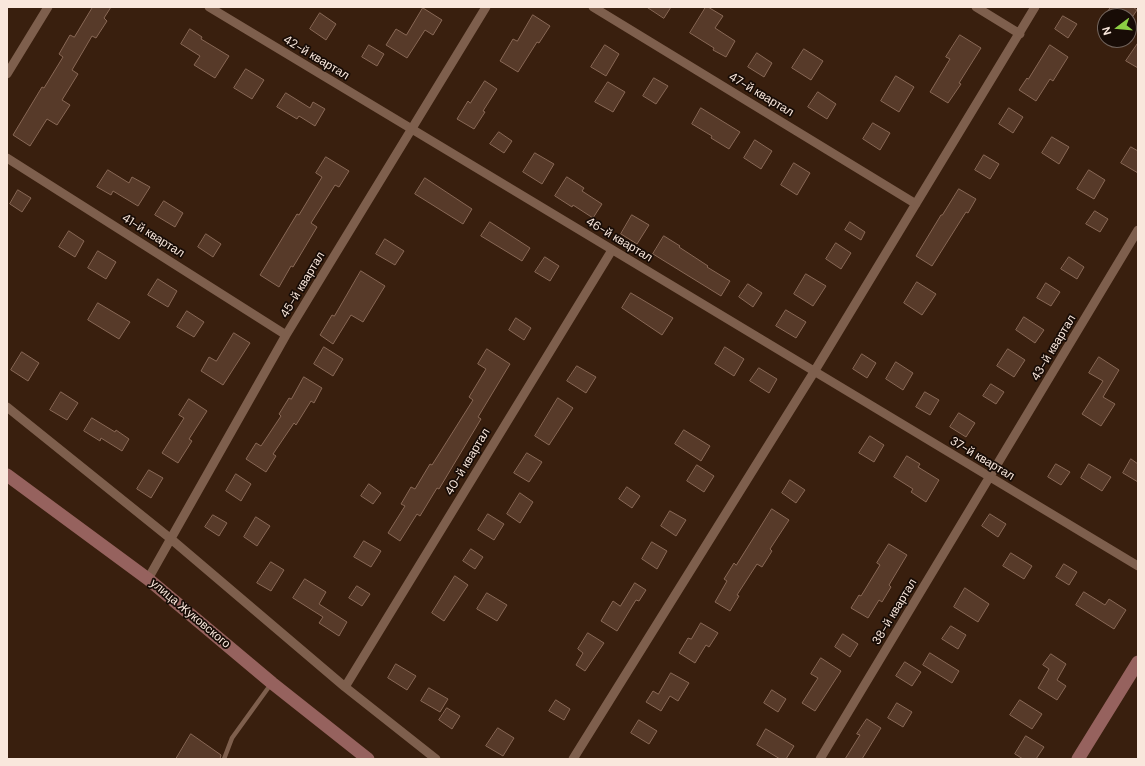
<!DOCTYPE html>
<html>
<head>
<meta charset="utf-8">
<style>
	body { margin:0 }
	#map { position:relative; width:1145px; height:766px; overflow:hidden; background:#391f0e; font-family:"DM Sans",sans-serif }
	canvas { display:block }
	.frame { position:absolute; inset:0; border:8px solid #f9e7dc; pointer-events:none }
	.north { position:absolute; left:1097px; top:8px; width:40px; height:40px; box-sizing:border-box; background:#180c06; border:1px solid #72645c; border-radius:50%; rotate:254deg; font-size:11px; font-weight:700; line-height:16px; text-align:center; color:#f9e7dc }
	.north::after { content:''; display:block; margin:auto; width:14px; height:18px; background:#8dce44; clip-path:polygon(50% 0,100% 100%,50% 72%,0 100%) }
</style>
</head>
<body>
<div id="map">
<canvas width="1145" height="766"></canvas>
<div class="frame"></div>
<div class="north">N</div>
</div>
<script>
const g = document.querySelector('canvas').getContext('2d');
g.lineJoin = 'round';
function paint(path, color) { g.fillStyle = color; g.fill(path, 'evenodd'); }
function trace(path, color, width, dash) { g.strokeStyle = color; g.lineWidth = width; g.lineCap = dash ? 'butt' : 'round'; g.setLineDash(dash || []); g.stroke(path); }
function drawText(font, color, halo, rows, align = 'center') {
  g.font = font + ' "DM Sans",sans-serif'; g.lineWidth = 3.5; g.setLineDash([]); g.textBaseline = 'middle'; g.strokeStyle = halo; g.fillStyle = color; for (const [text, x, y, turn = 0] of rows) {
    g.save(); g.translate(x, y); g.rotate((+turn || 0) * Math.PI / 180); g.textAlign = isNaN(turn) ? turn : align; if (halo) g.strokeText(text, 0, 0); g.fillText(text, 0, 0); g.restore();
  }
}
const building = new Path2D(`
	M93,7H111L104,18L107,21L96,38L92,36L72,70L78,74L62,100L70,105L57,125L47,119L30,146L13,135L42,87L44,88L63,57L59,54L70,35L74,37Z
	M647,7H671L664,18Z
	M706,7H708L723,16L715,28L735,41L726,57L713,50L714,48L690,33Z
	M1111,7H1133L1137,10L1133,16H1105Z
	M423,8L442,20L433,35L425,30L407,58L386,45L396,29L406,35Z
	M320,13L336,24L326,40L310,29Z
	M533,15L550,26L539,43L537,42L518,72L500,61L513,39L517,41Z
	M1063,16L1077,24L1068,38L1055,29Z
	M190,29L202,37L201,39L229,56L215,78L194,65L200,56L181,44Z
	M960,35L981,48L959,83L961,84L948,103L930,92L950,59L946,57Z
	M1138,43V68L1126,61Z
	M369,45L384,54L377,66L362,57Z
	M605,45L619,54L606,76L591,67Z
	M1050,45L1068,57L1053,81L1050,79L1036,101L1019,90L1027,78L1028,79Z
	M804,49L823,61L811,80L792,68Z
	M757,53L772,63L764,77L748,67Z
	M246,69L264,80L252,99L234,88Z
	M896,76L914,87L899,112L881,101Z
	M654,78L668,86L656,104L643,96Z
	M485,81L497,89L483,111L485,112L474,129L457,119L468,101L470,103Z
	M608,82L625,92L613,112L595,102Z
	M818,92L836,104L827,119L808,107Z
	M286,93L310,108L313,102L325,109L315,126L299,116L297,119L277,107Z
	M701,108L740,132L729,149L711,138L712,136L692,124Z
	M1009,108L1023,117L1013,133L999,124Z
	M873,123L890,133L880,150L863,139Z
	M499,132L512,141L504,153L490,144Z
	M1052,137L1069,147L1059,164L1042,153Z
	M755,140L772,151L761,169L744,158Z
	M1131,147L1138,151V173L1121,163Z
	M535,153L554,164L542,184L523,172Z
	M984,155L999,164L990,179L975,170Z
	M326,157L349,171L339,187L335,185L311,223L317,227L293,267L291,266L279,287L260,275L297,214L299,215L322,177L316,173Z
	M794,163L810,173L797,195L781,185Z
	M108,170L129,183L132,177L150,187L138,206L113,191L111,195L97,187Z
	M1089,170L1105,180L1094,199L1077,189Z
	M567,177L584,188L582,191L602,204L593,218L573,205L572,207L555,196Z
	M425,178L472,209L463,224L415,194Z
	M959,189L976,199L968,213L966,212L932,266L916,256L941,215H942Z
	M18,190L31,198L22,212L10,204Z
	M164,201L183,213L175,227L155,215Z
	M1095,211L1108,219L1100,232L1086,224Z
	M632,215L649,225L637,244L621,234Z
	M490,222L530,248L522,261L481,236Z
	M850,222L865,232L861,240L845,230Z
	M69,231L84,241L75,257L59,247Z
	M206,234L221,244L213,257L198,247Z
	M664,236L680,246L679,247L708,266L707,267L730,281L721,296L653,254Z
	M385,239L404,251L395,265L376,254Z
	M836,243L851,253L841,269L826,259Z
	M98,251L116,262L106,279L88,268Z
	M545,257L559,266L550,281L535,272Z
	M1069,257L1084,267L1077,279L1061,269Z
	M361,271L385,286L363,322L351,315L333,344L320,335L332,315L334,316Z
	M806,274L826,286L813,306L794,294Z
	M158,279L177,291L168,307L148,295Z
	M917,282L936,294L922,315L904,303Z
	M1046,283L1060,292L1051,306L1037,298Z
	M748,284L762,293L753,307L739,297Z
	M631,293L673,318L662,335L622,308Z
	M98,303L130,322L119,339L88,320Z
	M786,310L806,322L796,338L776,326Z
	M187,311L204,322L194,337L177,327Z
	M1024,317L1044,330L1035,343L1016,330Z
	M516,318L531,328L524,340L509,330Z
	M234,333L250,343L223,385L201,371L209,357L216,361Z
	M324,347L343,359L333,376L314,364Z
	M725,347L744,359L734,376L715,364Z
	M487,349L510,364L478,417L481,419L439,489L437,488L420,516L417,514L400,541L388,533L405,506L401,504L411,487L415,489L430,464L432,465L473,400L469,397L486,369L478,364Z
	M1008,349L1025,360L1014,377L997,366Z
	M22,352L39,363L28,381L11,370Z
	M862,354L876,363L867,378L853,369Z
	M1099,357L1119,370L1103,397L1115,404L1101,426L1082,414L1103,381L1089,373Z
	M896,362L913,373L903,390L886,379Z
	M577,366L596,377L586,393L567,381Z
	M759,368L777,379L769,393L750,381Z
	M304,377L322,388L314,403L311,401L296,425L294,423L273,454L276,456L266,472L246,459L256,443L261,446L281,416L279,414L289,398L291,399Z
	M991,384L1004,392L996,404L983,396Z
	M61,392L78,403L67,420L50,410Z
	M925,392L939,400L930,415L916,407Z
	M558,398L573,408L549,445L535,436Z
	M189,399L207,411L189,439L192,441L178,463L162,453L184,418L179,415Z
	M959,413L975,423L966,437L950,427Z
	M92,418L115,432L116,430L129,439L122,451L101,438L100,441L84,431Z
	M684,430L710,446L701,461L675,444Z
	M870,436L884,445L874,462L859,453Z
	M527,453L542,462L529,482L514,473Z
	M907,456L920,464L918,467L939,480L926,502L911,492L913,489L894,477Z
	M1131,459L1138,464V482L1123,473Z
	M1056,464L1070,472L1061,485L1048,477Z
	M1089,464L1111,477L1102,491L1081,478Z
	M697,465L714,476L704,492L687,481Z
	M149,470L163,478L151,498L137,489Z
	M236,474L251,484L241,501L226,491Z
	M790,480L805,490L796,503L782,493Z
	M369,484L381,493L373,504L361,496Z
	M627,487L640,496L632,508L619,499Z
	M520,493L533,502L520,523L507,514Z
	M772,509L789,520L770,549L772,551L762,567L757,564L737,595L739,596L730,611L715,602L727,581L724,579L734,563L736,565Z
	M670,511L686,520L676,536L661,526Z
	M488,514L504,524L494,540L478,530Z
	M990,514L1006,524L998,537L982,526Z
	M213,515L227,523L219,536L205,527Z
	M256,517L270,526L257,546L244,537Z
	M364,541L381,551L371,567L354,557Z
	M652,542L667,551L657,569L642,559Z
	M889,544L907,555L889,585L891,587L882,602L879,600L868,618L851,608L859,595L861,596L880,565L877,563Z
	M471,549L483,557L475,569L463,561Z
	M1011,553L1032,566L1024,579L1003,566Z
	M271,562L284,570L271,591L257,583Z
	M1064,564L1077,572L1069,585L1056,577Z
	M455,576L468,585L444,621L432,613Z
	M305,579L326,592L319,604L347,622L339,636L319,623L323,617L293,598Z
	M635,583L646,590L639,601L636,600L617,631L601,621L613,601L620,606Z
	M357,586L370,594L362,606L349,598Z
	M965,588L989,604L978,622L954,607Z
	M1084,592L1105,605L1109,599L1126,610L1114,629L1076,605Z
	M487,593L507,605L497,621L477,609Z
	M701,623L718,633L709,647L706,645L695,663L679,653L688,638L691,639Z
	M951,626L966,635L958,649L942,639Z
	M588,633L604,643L585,671L576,665L583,653L578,649Z
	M843,634L858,644L850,657L835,647Z
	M930,653L959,671L952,683L923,665Z
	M1051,654L1066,664L1057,680L1066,686L1057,700L1038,688L1049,669L1043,665Z
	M821,658L841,671L815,711L802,703L818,678L811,674Z
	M905,662L921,672L912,686L896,676Z
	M396,664L416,676L407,690L388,678Z
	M671,673L689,683L678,701L670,696L661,711L646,702L653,691L658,694Z
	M429,688L448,699L440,712L421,701Z
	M772,690L786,699L778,712L764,703Z
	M556,700L570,709L564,720L549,711Z
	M1020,700L1042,714L1032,729L1010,715Z
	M897,703L912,712L903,727L888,718Z
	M447,708L460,716L452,729L439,720Z
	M867,719L881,728L862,759H845L860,735L857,734Z
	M639,720L657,731L649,744L631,733Z
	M498,728L514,738L503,756L486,746Z
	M766,729L794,746L786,759H780L757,745Z
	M191,734L221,755L220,759H176Z
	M1026,736L1044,747L1036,759H1023L1015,754Z`);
const lane = new Path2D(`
	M224,759L232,738L271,684`);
const street = new Path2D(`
	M209,7L1138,566
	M593,7L916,204
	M976,7L1020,34
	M7,74L48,7
	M7,158L286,335
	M7,407L171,539L345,687L436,759
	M148,579L286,335L486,7
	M345,687L612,250
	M573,759L814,372L1035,7
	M820,759L1138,230`);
const secondary = new Path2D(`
	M7,475L148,579L272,683L368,759
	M1078,759L1138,662`);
const streetNames = [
	["42-й квартал",316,58,31],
	["47-й квартал",761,95,31],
	["41-й квартал",153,236,32],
	["46-й квартал",619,240,31],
	["45-й квартал",303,285,-59],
	["43-й квартал",1054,348,-59],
	["37-й квартал",982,459,31],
	["40-й квартал",468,462,-59],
	["38-й квартал",895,612,-59],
	["улица Жуковского",190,614,40]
];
paint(building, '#573a29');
trace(building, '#886856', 1);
trace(lane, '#7e5f4d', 4.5);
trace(street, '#7e5f4d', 9);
trace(secondary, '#96625e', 13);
drawText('12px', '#f9e7dc', '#180c06', streetNames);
</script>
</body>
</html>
